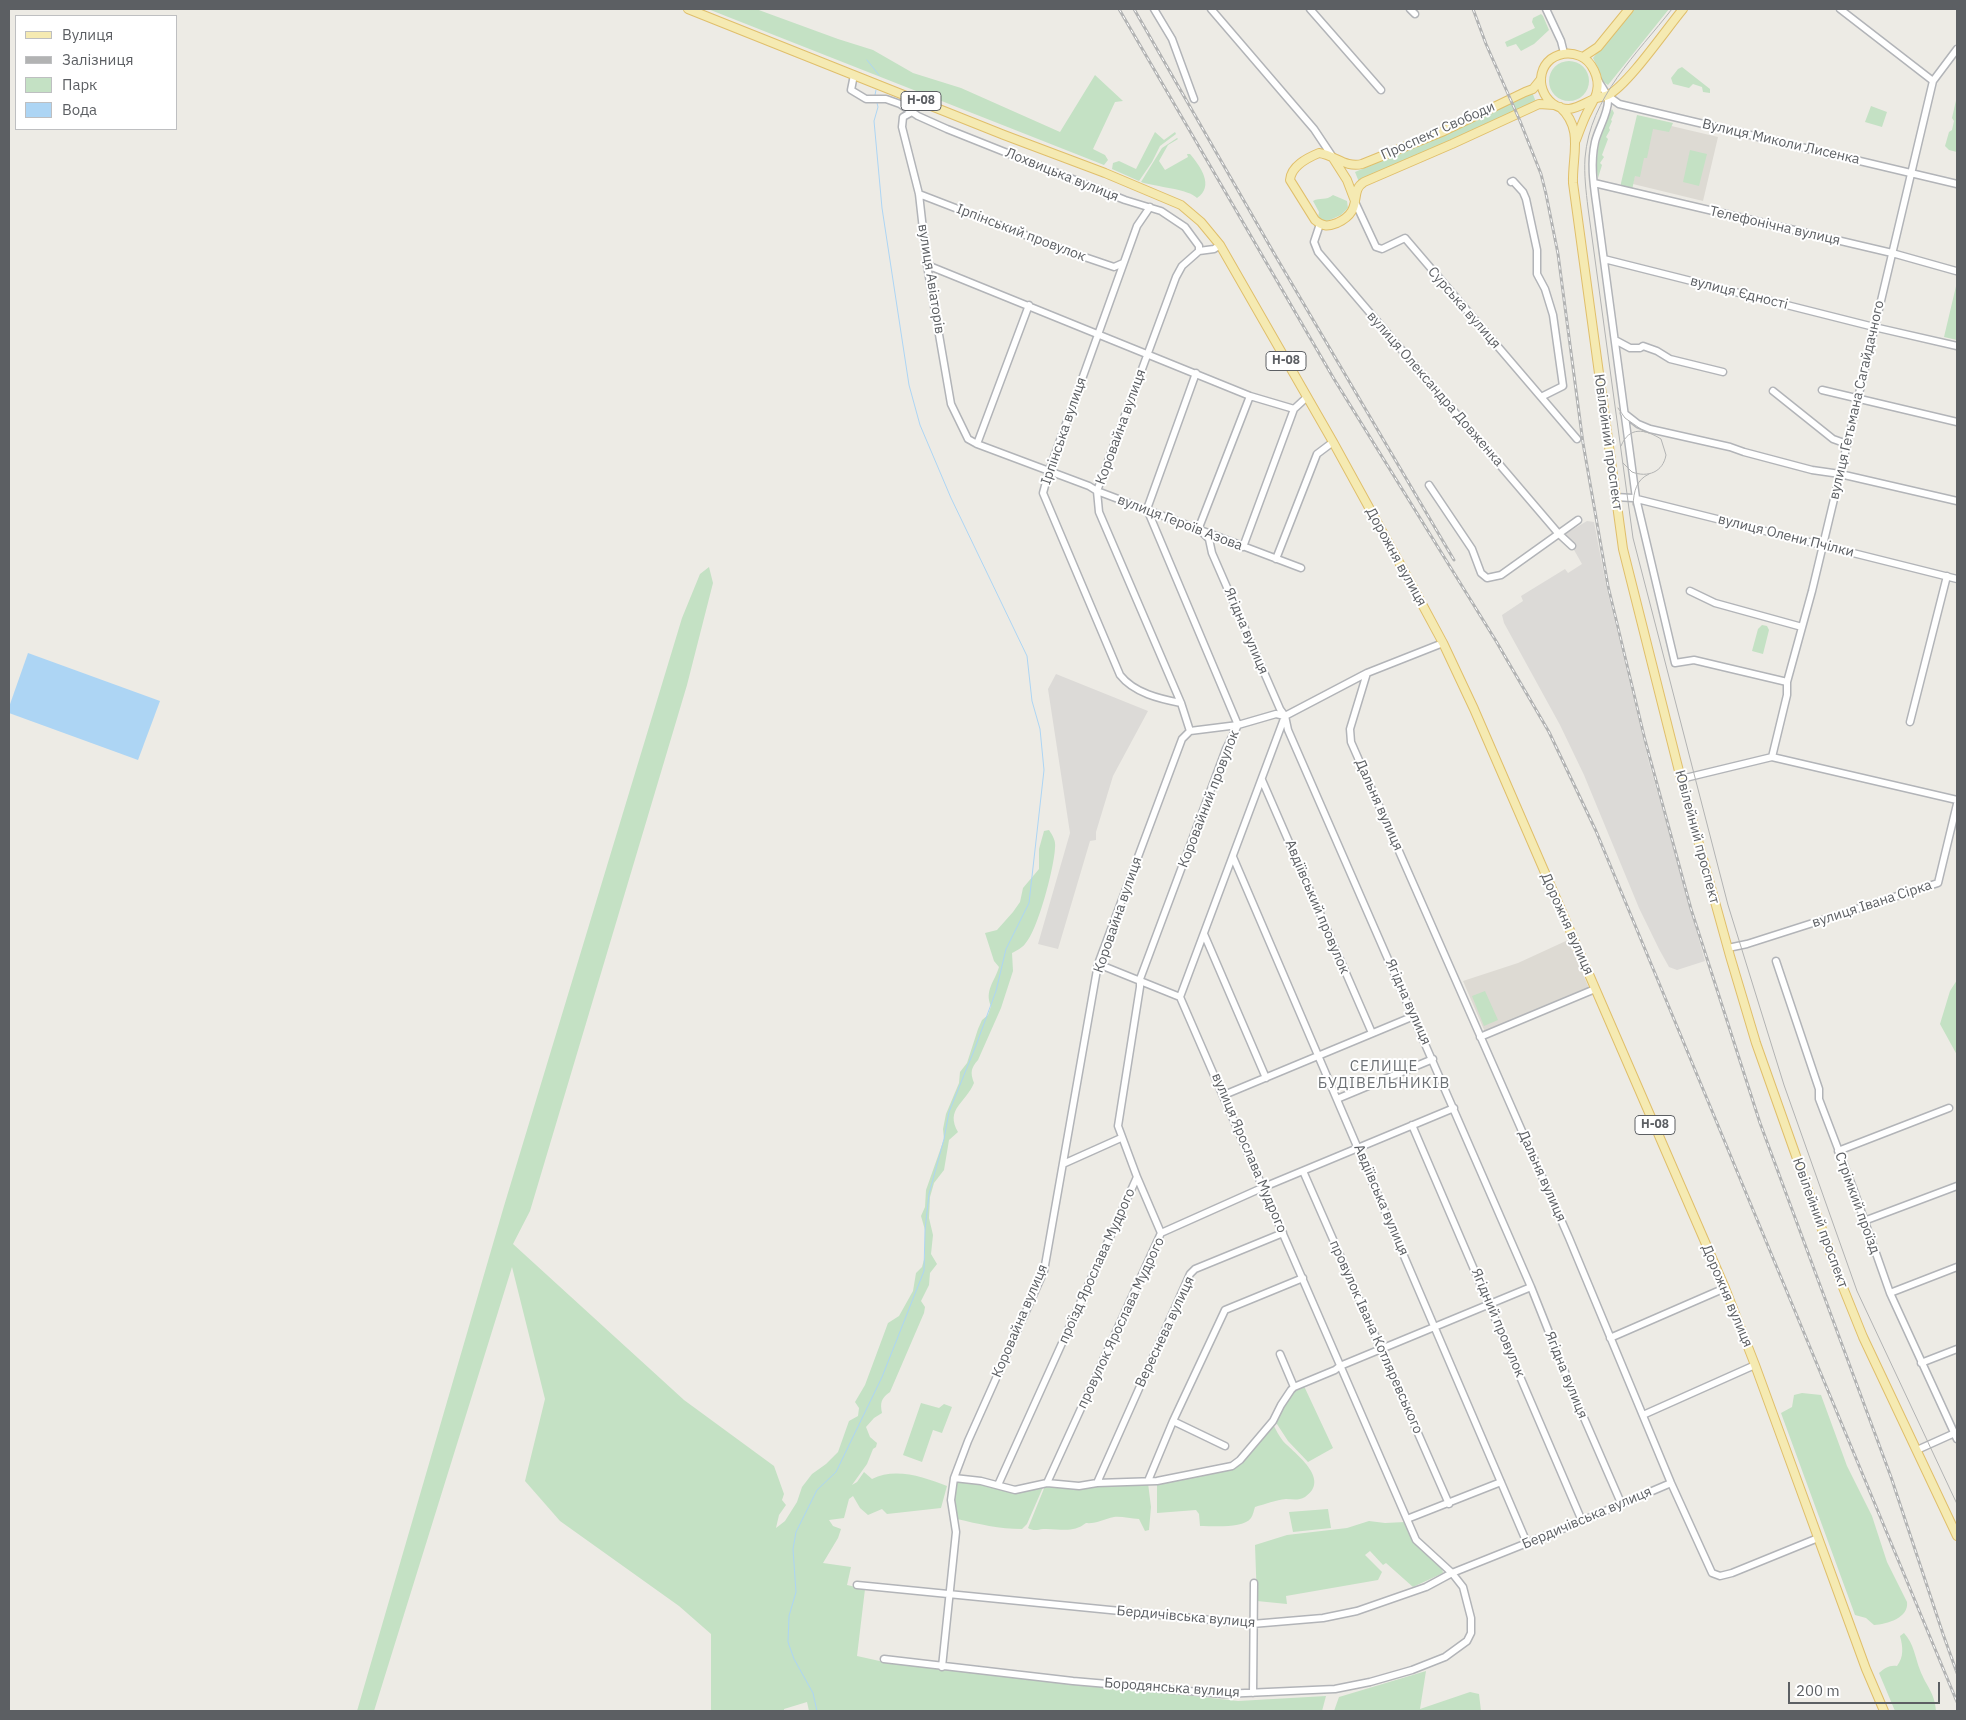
<!DOCTYPE html>
<html>
<head>
<meta charset="utf-8">
<style>
	body { margin:0 }
	#map { position:relative; width:1966px; height:1720px; overflow:hidden; background:#edebe5; font-family:"IBM Plex Sans",sans-serif }
	canvas { display:block }
	.frame { position:absolute; inset:0; border:10px solid #5c5f63; pointer-events:none }
	.legend { position:absolute; left:15px; top:15px; width:162px; height:115px; box-sizing:border-box; background:#fff; border:1px solid #bebfc1; margin:0; padding:6px 9px; list-style:none; font-size:15px; color:#5c5f63 }
	.legend li { display:flex; align-items:center; gap:10px; height:25px }
	.legend b { width:25px; border:1px solid #bebfc1 }
	.scale { position:absolute; left:1788px; top:1682px; width:152px; height:22px; box-sizing:border-box; border:2px solid #5c5f63; border-top:0; padding-left:6px; font-size:15px; line-height:18px; white-space:nowrap; color:#5c5f63; -webkit-text-stroke:4px #fff; paint-order:stroke }
</style>
</head>
<body>
<div id="map">
<canvas width="1966" height="1720"></canvas>
<div class="frame"></div>
<ul class="legend">
<li><b style="height:6px;background:#f5eab2"></b>Вулиця</li>
<li><b style="height:6px;background:#b2b3b3"></b>Залізниця</li>
<li><b style="height:14px;background:#c4e1c4"></b>Парк</li>
<li><b style="height:14px;background:#add5f4"></b>Вода</li>
</ul>
<div class="scale">200 m</div>
</div>
<script>
const g = document.querySelector('canvas').getContext('2d');
g.lineJoin = 'round';
function paint(path, color) { g.fillStyle = color; g.fill(path, 'evenodd'); }
function trace(path, color, width, dash) { g.strokeStyle = color; g.lineWidth = width; g.lineCap = dash ? 'butt' : 'round'; g.setLineDash(dash || []); g.stroke(path); }
function drawText(font, color, halo, rows, align = 'center') {
  g.font = font + ' "IBM Plex Sans",sans-serif'; g.lineWidth = 4; g.setLineDash([]); g.textBaseline = 'middle'; g.strokeStyle = halo; g.fillStyle = color; for (const [text, x, y, turn = 0] of rows) {
    g.save(); g.translate(x, y); g.rotate((+turn || 0) * Math.PI / 180); g.textAlign = isNaN(turn) ? turn : align; if (halo) g.strokeText(text, 0, 0); g.fillText(text, 0, 0); g.restore();
  }
}
const industrial = new Path2D(`
	M1587,521L1594,522L1606,585L1648,759L1705,961L1677,970L1669,967L1659,949L1639,908L1584,775L1560,725L1504,623L1502,615L1523,601L1521,596L1565,569L1568,573L1582,564L1565,534Z
	M1056,674L1148,711L1113,776L1096,832V840L1090,841L1058,949L1038,944L1070,833L1048,689Z`);
const education = new Path2D(`
	M1646,120L1718,137L1703,201L1633,184Z
	M1568,940L1589,988L1485,1032L1463,981L1518,963Z`);
const green = new Path2D(`
	M708,9H756L838,39L873,50L913,73L961,88L1060,132L1095,75L1123,101L1115,102L1093,149L1105,155L1108,160L1104,165Z
	M1633,9H1669L1608,85L1602,81L1599,70L1593,58Z
	M1541,14L1543,16L1549,30L1534,44L1521,51L1516,44L1507,47L1505,42L1535,28L1532,22L1533,18Z
	M1549 81a20 20 0 1 1 40 0a20 20 0 1 1-40 0Z
	M1682,67L1710,89V93L1703,92L1702,87L1693,84L1689,88L1673,84L1671,78L1678,69Z
	M1532,92L1536,102L1359,182L1355,172L1444,134Z
	M1957,96V152L1949,150L1945,146L1949,132L1952,130L1954,121L1952,118Z
	M1871,106L1887,112L1882,127L1865,122Z
	M1612,109L1614,113L1611,120L1612,121L1609,128L1610,130L1606,137L1608,139L1602,155L1604,157L1600,163L1602,165L1598,178C1594,155 1601,129 1612,109Z
	M1637,115L1673,123L1669,132L1653,129L1647,158H1644L1640,177L1635,176L1632,190L1621,187V183Z
	M1155,132L1164,140L1175,132L1176,134L1160,146L1152,162L1139,181L1112,169L1113,163L1119,161L1136,169Z
	M1177,138L1178,139L1168,145L1159,161L1165,170L1188,157L1187,154H1190C1200,166 1215,186 1197,198C1189,189 1156,187 1141,182L1162,148Z
	M1690,150L1707,154L1699,186L1683,182Z
	M1333,195L1347,201L1348,208L1341,215L1325,222L1318,218L1319,212L1313,201C1320,197 1326,201 1333,195Z
	M1957,282V340L1944,337Z
	M709,567L713,583L687,685L530,1211L513,1244L684,1400L774,1466L784,1494L782,1500L786,1505L779,1515L776,1528L785,1521L797,1502L802,1487L812,1474L826,1464L838,1452L849,1421L858,1416L859,1408L855,1402L865,1385L888,1323L899,1316L913,1291L916,1273L922,1267L925,1256V1230L921,1216L925,1207L926,1190L944,1139L943,1129L946,1114L959,1083L960,1072L967,1063L978,1029L982,1020L988,1015L991,1006C984,991 995,981 999,967L994,961L985,933L997,930L1013,912L1020,902L1023,888L1039,869V849L1044,831L1049,830C1053,836 1056,841 1055,848C1054,868 1038,930 1025,944C1022,948 1016,951 1012,953L1013,971L1001,1008L978,1060C971,1068 970,1072 974,1083C965,1104 945,1109 958,1132L949,1140L944,1170L934,1183L930,1197L929,1218L933,1235L931,1254L937,1264L930,1273L929,1285L921,1301L925,1307L924,1313L890,1392C881,1398 880,1403 882,1413L874,1418L866,1427L870,1437L877,1443L876,1447L873,1449L867,1464L852,1485L857,1482L864,1472L872,1479C895,1467 924,1477 947,1486L941,1508L887,1514L882,1509L868,1515L860,1508L853,1496L849,1499L844,1518L829,1520L833,1526L841,1529L838,1538L823,1563L851,1567L847,1585L865,1589L857,1656L884,1662L1238,1701L1326,1696L1322,1711H809L807,1702L784,1709V1711H711V1634L679,1606L560,1521L525,1481L545,1399L512,1267L374,1711H357L504,1206L682,618L700,574Z
	M1762,625L1767,626L1769,630L1763,654L1752,651L1758,629Z
	M1957,980V1055L1940,1024L1950,991Z
	M1485,991L1498,1020L1484,1026L1472,996Z
	M1304,1386L1333,1448L1308,1462L1288,1441L1275,1421C1281,1406 1288,1391 1304,1386Z
	M1802,1393L1821,1395L1847,1466L1872,1516L1887,1562L1907,1602C1909,1618 1887,1624 1874,1625L1866,1618L1855,1615L1781,1413L1792,1407L1794,1395Z
	M921,1403L939,1408L944,1404L952,1407L942,1433L933,1430L922,1462L903,1455Z
	M1273,1424C1276,1430 1279,1436 1283,1441C1294,1453 1332,1479 1305,1497C1298,1501 1292,1499 1286,1499C1276,1500 1265,1504 1255,1507C1254,1510 1253,1515 1251,1518C1243,1529 1213,1526 1200,1526L1199,1514L1196,1510L1157,1513V1483L1229,1469Z
	M958,1482L981,1483L1007,1491L1044,1485L1027,1524L1022,1529C1000,1529 978,1524 957,1519L953,1501L956,1484Z
	M1148,1483L1151,1507L1149,1530L1145,1531L1139,1519C1131,1519 1121,1516 1114,1517C1104,1519 1096,1524 1086,1523C1072,1534 1059,1528 1043,1529C1037,1530 1033,1531 1028,1528L1045,1486Z
	M1328,1509L1331,1528L1293,1532L1289,1512Z
	M1369,1521L1385,1523L1405,1522L1442,1568L1443,1573L1413,1587L1386,1563L1383,1565L1370,1551L1365,1555L1382,1572L1378,1580L1286,1596L1287,1604L1257,1601L1255,1545L1287,1535L1347,1528Z
	M1904,1633C1914,1644 1915,1657 1920,1670C1926,1686 1935,1693 1936,1711H1895L1879,1673C1885,1668 1889,1665 1897,1666C1904,1657 1903,1647 1900,1636Z
	M1426,1671L1420,1709L1470,1692L1479,1694L1481,1711H1334L1339,1697Z`);
const water = new Path2D(`
	M28,653L160,701L138,760L9,713V707Z`);
const stream = new Path2D(`
	M867,60L879,75
	M875,95L876,90
	M817,1711L813,1693L794,1659L788,1642L789,1616L796,1592L793,1549L796,1532L817,1490L836,1472L882,1377L924,1271L925,1230L929,1194L944,1139L949,1112L975,1048L996,991L1006,949L1029,903L1044,770L1040,729L1032,701L1027,656L951,498L920,425L909,385L882,208L874,121L878,107L877,103`);
const minor = new Path2D(`
	M1154,9L1172,39L1194,99
	M1211,9L1314,129L1332,156
	M1310,9L1381,90
	M1410,9L1415,14
	M1546,9L1561,41L1564,53
	M1840,9L1933,81
	M854,75L851,90L866,99H886L900,104L918,116L947,129L1125,200L1161,211L1185,227L1199,246V251
	M1598,80C1601,87 1608,93 1608,101C1608,114 1598,129 1595,142C1590,165 1594,187 1597,209L1636,498L1675,663L1694,660L1787,682
	M1608,96L1619,104L1957,184
	M912,112L903,117L902,127L919,194L927,265L951,404L968,439L977,444L1089,486L1097,491L1301,568
	M1511,182L1513,181L1523,192L1526,199L1537,250V274L1545,289L1553,315L1563,386L1541,397
	M1594,183L1892,253L1956,271
	M919,194L1064,250L1114,267L1123,263
	M1355,202L1376,247L1382,249L1405,238L1577,439
	M1150,207L1137,226L1049,471L1043,493L1120,675C1134,693 1160,699 1181,703
	M1320,224L1314,242L1318,252L1558,533L1572,546
	M1199,251L1214,249L1220,245
	M1604,259L1874,327L1957,346
	M927,265L1250,396L1294,409
	M1615,340L1630,348H1640L1643,346L1657,351L1670,359L1723,372
	M1822,390L1957,422
	M1773,391L1833,439L1847,444
	M1294,409L1307,397
	M1624,413L1638,424L1650,429L1730,447L1744,452L1812,470L1840,474L1957,501
	M977,444L1029,305
	M1429,485L1472,549L1481,573L1487,578L1501,575L1578,520
	M1615,497L1633,498L1957,579
	M1198,530L1250,396
	M1202,532L1209,539L1212,553L1280,709L1285,716L1288,730L1531,1287L1574,1395L1621,1503
	M1243,547L1294,409
	M1276,559L1317,454L1333,442
	M1690,591L1715,603L1802,627
	M1367,673L1350,729L1351,742L1569,1238L1671,1483L1712,1573L1720,1576L1732,1573L1818,1538
	M1910,722L1947,576
	M1190,731L1238,725L1276,714L1285,716L1367,673L1443,643
	M1772,757L1787,695V682L1812,591L1840,474L1933,81L1957,49
	M1681,779L1772,757L1957,800
	M1262,780L1372,1033
	M1233,857L1527,1543
	M1204,934L1266,1078
	M1728,948L1747,944L1938,883L1957,804
	M1776,961L1819,1089V1099L1853,1188L1890,1293L1957,1439
	M1098,964L1180,997
	M1480,1037L1595,989
	M1224,1095L1414,1016
	M1337,1099L1433,1059
	M1412,1125L1582,1521
	M1838,1151L1949,1108
	M1063,1164L1121,1138
	M1303,1171L1449,1504
	M1137,1177L1161,1233
	M1864,1221L1957,1186
	M1890,1293L1957,1267
	M1610,1338L1725,1288
	M1280,1354L1294,1387
	M1921,1363L1957,1349
	M1643,1415L1755,1365
	M1173,1421L1225,1446
	M1917,1450L1957,1432
	M954,1478L981,1481L1015,1490L1047,1483L1079,1486L1097,1483L1157,1481L1232,1466L1240,1460L1273,1421L1281,1405L1291,1390L1294,1387L1335,1370L1340,1366L1531,1287
	M1148,1481L1173,1421L1225,1310L1303,1278
	M1047,1483L1161,1233L1264,1187L1454,1108
	M1097,1483L1190,1274L1195,1269L1283,1233
	M998,1485L1137,1177L1118,1126L1140,987V979L1226,749L1238,725L1147,509L1196,373
	M1407,1519L1501,1482
	M857,1585L1252,1624L1323,1618L1357,1611L1426,1587L1452,1573L1582,1521L1671,1483
	M884,1659L1073,1681L1223,1694L1335,1689L1370,1682L1412,1670L1445,1657L1467,1641L1471,1633V1618L1463,1587L1452,1573L1416,1540L1180,997L1285,716
	M942,1667L956,1532L951,1500L954,1478L968,1441L1044,1271L1098,964L1182,739L1190,731L1181,703L1099,512L1097,491L1176,277L1182,266L1199,251
	M1253,1693L1254,1583`);
const major = new Path2D(`
	M688,9L1004,135L1105,173L1181,205L1201,222L1220,245L1333,442L1422,604L1443,643L1474,709L1725,1288L1755,1365L1866,1669L1884,1711
	M1583,57L1598,47L1629,9
	M1541,79L1533,89L1525,92L1444,131L1362,164C1345,168 1335,155 1319,153C1307,158 1291,166 1290,180L1315,220C1322,226 1327,227 1337,223C1365,210 1348,192 1364,182L1452,144L1539,104L1554,105
	M1560,107C1584,129 1572,155 1573,183L1623,549L1681,779L1730,956L1756,1043L1840,1280L1863,1337L1957,1536
	M1576,140C1580,130 1583,120 1588,111C1591,104 1596,98 1597,91C1600,78 1592,61 1580,56C1570,52 1560,53 1551,59C1531,75 1543,109 1569,109C1578,108 1585,103 1594,99C1598,97 1604,97 1608,95C1628,85 1667,28 1683,9
	M1333,158L1347,180L1355,201`);
const tram = new Path2D(`
	M1672,9C1637,54 1590,97 1585,158C1584,175 1586,191 1588,208L1633,538L1728,905L1784,1085L1857,1291L1957,1504
	M1618,408L1625,418L1645,432
	M1621,446C1629,426 1645,429 1661,439L1666,455C1663,472 1648,478 1632,472L1623,463
	M1633,505C1634,491 1636,480 1649,474`);
const rail = new Path2D(`
	M1119,9L1334,379L1496,641L1549,732L1596,831L1957,1702
	M1134,9L1275,255L1454,560
	M1473,9L1486,44L1520,121L1541,174L1546,194L1558,254L1583,443L1608,586L1645,740L1691,909L1760,1123L1891,1477L1943,1634L1957,1673`);
const shields = [
	[921,101,40],
	[1286,361,40],
	[1655,1125,40]
];
const shieldNames = [
	["Н-08",921,101],
	["Н-08",1286,361],
	["Н-08",1655,1125]
];
const streetNames = [
	["Проспект Свободи",1438,131,-24],
	["Вулиця Миколи Лисенка",1781,142,13],
	["Лохвицька вулиця",1062,175,22],
	["Телефонічна вулиця",1775,226,13],
	["Ірпінський провулок",1021,233,21],
	["вулиця Авіаторів",931,279,81],
	["вулиця Єдності",1739,293,14],
	["Сурська вулиця",1464,308,49],
	["вулиця Олександра Довженка",1435,389,49],
	["вулиця Гетьмана Сагайдачного",1857,400,-77],
	["Коровайна вулиця",1121,427,-70],
	["Ірпінська вулиця",1064,431,-71],
	["Ювілейний проспект",1608,442,82],
	["вулиця Героїв Азова",1180,523,21],
	["вулиця Олени Пчілки",1786,536,14],
	["Дорожня вулиця",1396,557,61],
	["Ягідна вулиця",1246,631,67],
	["Коровайний провулок",1209,799,-69],
	["Дальня вулиця",1379,805,66],
	["Ювілейний проспект",1697,837,75],
	["вулиця Івана Сірка",1872,904,-18],
	["Авдіївський провулок",1317,907,67],
	["Коровайна вулиця",1118,915,-71],
	["Дорожня вулиця",1567,924,66],
	["Ягідна вулиця",1408,1002,66],
	["вулиця Ярослава Мудрого",1249,1153,67],
	["Дальня вулиця",1542,1176,66],
	["Авдіївська вулиця",1381,1200,67],
	["Стрімкий проїзд",1857,1203,70],
	["Ювілейний проспект",1820,1223,70],
	["проїзд Ярослава Мудрого",1097,1266,-66],
	["Дорожня вулиця",1727,1296,67],
	["Коровайна вулиця",1020,1321,-67],
	["провулок Ярослава Мудрого",1121,1323,-65],
	["Ягідний провулок",1498,1323,67],
	["Вереснева вулиця",1165,1332,-65],
	["провулок Івана Котляревського",1376,1337,66],
	["Ягідна вулиця",1566,1375,68],
	["Бердичівська вулиця",1587,1518,-23],
	["Бердичівська вулиця",1186,1617,5],
	["Бородянська вулиця",1172,1688,4]
];
const neighbourhoodNames = [
	["СЕЛИЩЕ",1384,1067],
	["БУДІВЕЛЬНИКІВ",1384,1084]
];
paint(industrial, '#dcdad7');
paint(education, '#dddad3');
paint(green, '#c4e1c4');
paint(water, '#add5f4');
trace(stream, '#add5f4', 1);
trace(minor, '#b2b4b8', 9);
trace(major, '#e0bf6b', 10);
trace(minor, '#fff', 6);
trace(major, '#f5eab2', 8);
trace(tram, '#b2b3b3', 1);
trace(rail, '#b2b3b3', 3);
trace(rail, '#fff', 1, [4]);
for (const [x, y, w] of shields) { const box = new Path2D(); box.roundRect(x - w / 2, y - 9.5, w, 19, 4); g.fillStyle = '#fff'; g.fill(box); trace(box, '#5c5f63', 1); }
drawText('bold 12px', '#5c5f63', null, shieldNames);
drawText('14px', '#5c5f63', '#fff', streetNames);
g.letterSpacing = '1px';
drawText('15px', '#6d7175', '#fff', neighbourhoodNames);
g.letterSpacing = '0px';
</script>
</body>
</html>
